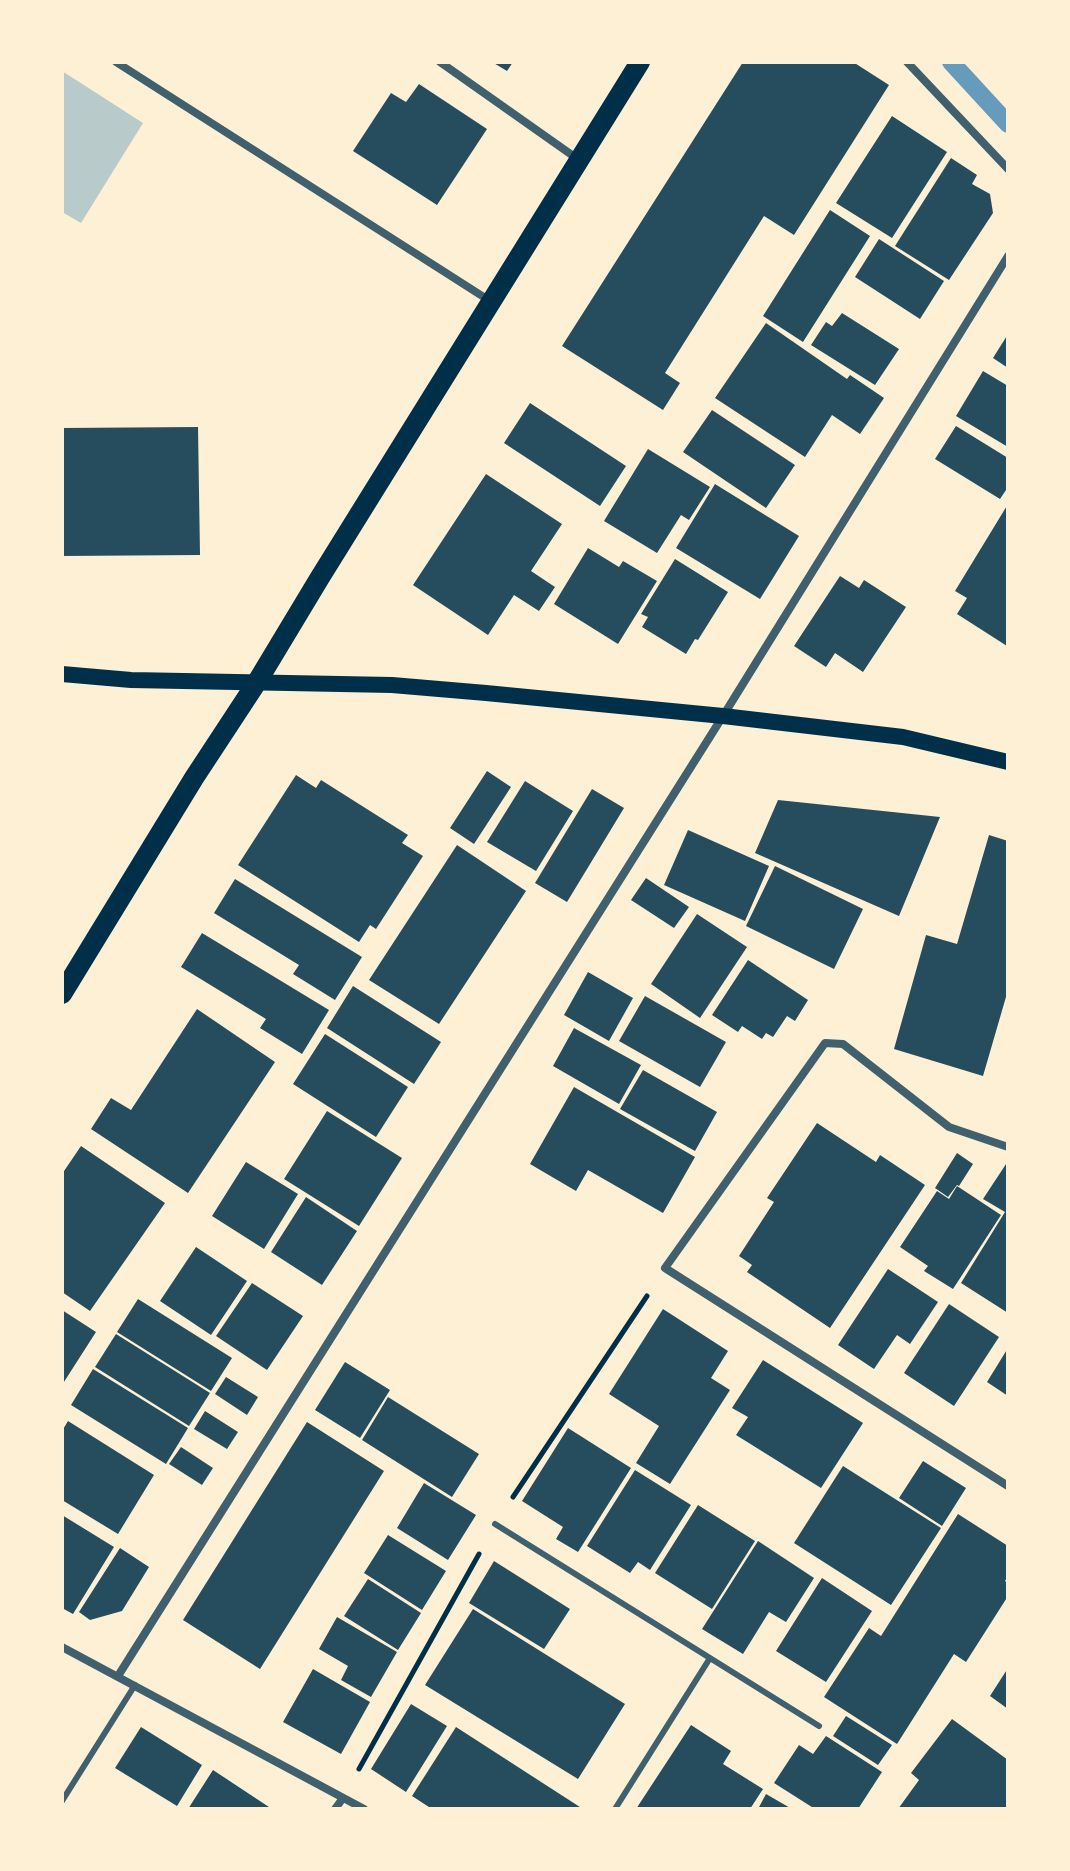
<!DOCTYPE html>
<html>
<head>
<meta charset="utf-8">
<style>
	body { margin:0 }
	#map { position:relative; width:1070px; height:1871px; overflow:hidden; background:#fdf0d5; font-family:"Golos Text",sans-serif }
	canvas { display:block }
	.frame { position:absolute; inset:0; border:64px solid #fdf0d5; pointer-events:none }
</style>
</head>
<body>
<div id="map">
<canvas width="1070" height="1871"></canvas>
<div class="frame"></div>
</div>
<script>
const g = document.querySelector('canvas').getContext('2d');
g.lineJoin = 'round';
function paint(path, color) { g.fillStyle = color; g.fill(path, 'evenodd'); }
function trace(path, color, width, dash) { g.strokeStyle = color; g.lineWidth = width; g.lineCap = dash ? 'butt' : 'round'; g.setLineDash(dash || []); g.stroke(path); }
const green = new Path2D(`
	M62,71L143,123L81,223L62,212Z`);
const stream = new Path2D(`
	M951,62L1008,124`);
const building = new Path2D(`
	M492,62H513L507,71Z
	M743,62H853L889,85L794,235L764,216L665,373L680,383L663,410L562,346Z
	M419,84L487,129L437,205L353,151L391,93L406,102Z
	M892,116L947,152L892,238L836,203Z
	M951,158L977,175L972,184L990,194L993,213L949,280L895,246Z
	M830,210L870,236L803,342L763,316Z
	M879,239L944,281L920,319L855,277Z
	M842,313L899,349L875,385L811,345L826,322L832,326Z
	M766,323L847,379L850,375L884,398L860,434L832,415L805,457L715,398Z
	M1008,334V368L993,358Z
	M983,371L1008,386V447L956,416Z
	M530,403L626,466L600,506L504,443Z
	M712,410L795,465L766,508L683,452Z
	M956,426L1008,458V487L1000,499L935,459Z
	M198,427L200,555L62,556V428Z
	M648,449L710,487L689,520L681,515L657,553L604,521Z
	M486,474L562,524L531,571L555,587L539,611L514,595L488,635L413,585Z
	M715,484L799,536L760,599L676,548Z
	M1008,504V644L1007,646L957,614L967,598L955,591Z
	M588,548L619,567L623,561L657,581L618,644L554,604Z
	M675,559L728,592L698,640L695,639L686,654L642,627L648,617L641,614Z
	M840,576L859,588L864,580L906,607L863,672L835,653L826,667L794,646Z
	M487,771L511,787L474,844L450,828Z
	M296,775L316,788L321,780L408,835L402,843L423,856L376,929L370,925L359,942L238,865Z
	M525,781L573,811L536,871L487,842Z
	M592,789L624,808L567,902L535,883Z
	M778,800L940,817L899,916L755,853Z
	M688,830L769,866L745,921L664,885Z
	M989,835L1008,841V990L983,1076L894,1049L926,935L957,944Z
	M457,845L526,891L439,1024L369,980Z
	M775,866L863,909L834,969L746,926Z
	M646,878L689,907L674,928L631,900Z
	M235,879L362,957L335,1000L293,974L299,965L214,913Z
	M697,914L747,947L700,1018L651,984Z
	M202,933L329,1010L302,1054L260,1028L266,1019L181,967Z
	M748,960L808,1000L795,1021L787,1016L773,1037L766,1033L762,1039L742,1026L738,1032L712,1015Z
	M588,972L633,998L609,1041L564,1015Z
	M353,986L441,1042L414,1084L327,1028Z
	M645,996L726,1042L700,1087L619,1041Z
	M197,1009L275,1062L188,1193L91,1129L111,1098L131,1110Z
	M574,1028L641,1065L619,1104L553,1066Z
	M325,1034L408,1087L376,1137L293,1084Z
	M643,1070L717,1112L695,1151L620,1109Z
	M574,1087L695,1157L663,1213L588,1170L576,1191L530,1164Z
	M327,1111L402,1158L359,1226L284,1179Z
	M817,1123L876,1162L880,1155L925,1185L830,1328L747,1272L752,1265L739,1256L774,1202L767,1198Z
	M81,1146L165,1203L90,1311L62,1292V1174Z
	M957,1153L973,1164L959,1186L957,1185L948,1197L935,1188Z
	M1008,1161V1313L961,1283L1005,1212L983,1199Z
	M246,1162L298,1194L264,1249L212,1216Z
	M957,1186L1001,1215L953,1289L924,1271L928,1266L900,1247L937,1191L949,1199Z
	M306,1197L357,1231L322,1285L271,1252Z
	M196,1247L247,1281L211,1335L160,1301Z
	M888,1269L938,1302L910,1344L897,1335L874,1369L838,1345Z
	M252,1283L303,1316L267,1370L216,1336Z
	M138,1299L232,1358L211,1391L117,1332Z
	M949,1304L999,1337L954,1406L904,1373Z
	M663,1309L728,1351L711,1378L730,1390L670,1484L636,1463L659,1426L609,1394Z
	M62,1310L96,1332L62,1385Z
	M116,1334L210,1393L189,1426L95,1367Z
	M1008,1348V1396L987,1382Z
	M763,1360L863,1423L821,1488L736,1435L748,1417L732,1408Z
	M345,1362L390,1390L360,1438L315,1410Z
	M93,1369L188,1428L166,1464L71,1405Z
	M226,1377L258,1397L247,1415L215,1394Z
	M388,1397L479,1454L452,1497L362,1440Z
	M205,1411L238,1432L227,1449L194,1429Z
	M68,1421L154,1475L118,1534L62,1500V1431Z
	M307,1422L384,1471L260,1669L183,1620Z
	M568,1428L631,1468L578,1552L556,1539L563,1527L522,1501Z
	M181,1447L213,1468L202,1485L169,1464Z
	M923,1461L966,1488L942,1526L899,1498Z
	M843,1466L941,1528L891,1605L794,1543Z
	M635,1470L691,1505L650,1570L638,1562L630,1573L587,1546Z
	M424,1483L476,1515L448,1560L397,1528Z
	M698,1505L755,1541L712,1609L655,1573Z
	M958,1514L1008,1546V1576L1005,1581L1008,1583V1596L966,1662L954,1654L897,1744L824,1697L869,1628L881,1636Z
	M62,1515L114,1547L73,1614L62,1608Z
	M388,1535L446,1571L422,1610L364,1573Z
	M758,1541L814,1578L786,1622L769,1612L743,1654L702,1629Z
	M120,1548L149,1567L122,1611L90,1620L79,1612Z
	M494,1561L570,1609L544,1649L469,1603Z
	M822,1578L872,1611L826,1682L776,1651Z
	M368,1579L421,1613L398,1650L344,1616Z
	M473,1609L625,1704L578,1779L425,1685Z
	M337,1617L397,1652L371,1697L341,1680L348,1666L319,1649Z
	M1008,1668V1709L990,1696Z
	M313,1669L370,1702L341,1754L283,1722Z
	M411,1704L447,1726L406,1792L371,1769Z
	M846,1716L892,1745L878,1765L833,1736Z
	M952,1719L1008,1760V1809H898L919,1780L911,1773Z
	M691,1725L731,1751L723,1764L763,1789L750,1809H636Z
	M141,1727L202,1765L177,1806L115,1768Z
	M456,1727L583,1809H432L412,1796Z
	M826,1736L882,1772L858,1809H815L774,1783L799,1745L813,1754Z
	M213,1770L272,1809H188Z
	M766,1794L792,1809H758Z`);
const path = new Path2D(`
	M513,1497L647,1296
	M359,1769L479,1554`);
const service = new Path2D(`
	M495,1524L819,1726
	M62,1801L135,1685
	M615,1809L710,1658`);
const minor = new Path2D(`
	M116,62L490,301
	M440,62L579,160
	M907,62L1008,169
	M1008,1147L949,1127L843,1044L825,1043L665,1268L1008,1486
	M62,1647L364,1809
	M118,1676L723,716L1008,256
	M335,1809L343,1798`);
const secondary = new Path2D(`
	M62,674L131,680L392,685L486,693L723,716L903,737L1008,762`);
const primary = new Path2D(`
	M62,994L194,778L257,682L319,579L640,62`);
paint(green, '#b9caca');
trace(stream, '#669bbc', 18);
paint(building, '#264d5e');
trace(path, '#003049', 5);
trace(service, '#3f606c', 6);
trace(minor, '#3f606c', 8);
trace(secondary, '#003049', 16);
trace(primary, '#003049', 20);
</script>
</body>
</html>
